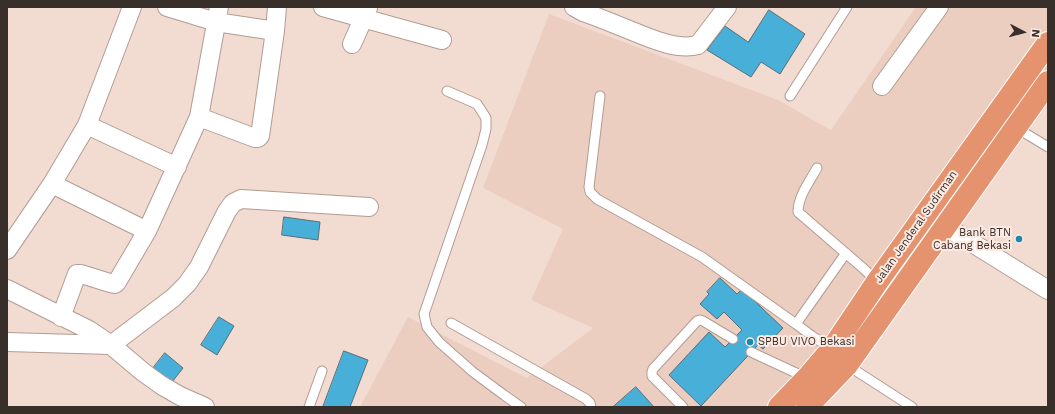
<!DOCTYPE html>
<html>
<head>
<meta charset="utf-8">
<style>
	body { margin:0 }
	#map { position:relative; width:1055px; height:414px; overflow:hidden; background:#f2dbd1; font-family:"Work Sans",sans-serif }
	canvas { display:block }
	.frame { position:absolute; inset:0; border:8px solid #382f2b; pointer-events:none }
	.north { position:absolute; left:1003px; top:12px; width:40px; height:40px; -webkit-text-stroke:3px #fce9e1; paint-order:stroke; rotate:96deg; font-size:11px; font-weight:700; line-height:16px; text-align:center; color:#382f2b }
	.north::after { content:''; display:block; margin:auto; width:14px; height:18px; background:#382f2b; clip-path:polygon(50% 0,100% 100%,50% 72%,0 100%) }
</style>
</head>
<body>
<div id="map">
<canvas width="1055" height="414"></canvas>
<div class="frame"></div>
<div class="north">N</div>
</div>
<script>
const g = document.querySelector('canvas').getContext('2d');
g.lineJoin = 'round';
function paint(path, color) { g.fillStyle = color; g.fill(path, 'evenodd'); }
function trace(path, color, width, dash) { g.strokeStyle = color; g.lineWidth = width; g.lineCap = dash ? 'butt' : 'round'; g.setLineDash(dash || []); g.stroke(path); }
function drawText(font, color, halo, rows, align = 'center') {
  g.font = font + ' "Work Sans",sans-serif'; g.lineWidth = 4; g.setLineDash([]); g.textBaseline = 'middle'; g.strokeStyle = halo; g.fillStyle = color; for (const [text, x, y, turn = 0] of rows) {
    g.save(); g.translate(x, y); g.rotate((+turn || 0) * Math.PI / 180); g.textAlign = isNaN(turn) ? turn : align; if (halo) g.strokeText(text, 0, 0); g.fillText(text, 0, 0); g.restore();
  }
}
const built = new Path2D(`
	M916,7H1048V82L807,407H360L408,317L527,378L593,328L531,300L563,229L483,188L549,14L778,100L831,130Z`);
const building = new Path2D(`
	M769,10L805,34L780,74L761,62L751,77L707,50L725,26L748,42Z
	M284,217L320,222L318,240L282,235Z
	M720,278L737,294L742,289L783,328L763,349L758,345L701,406L669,375L709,332L725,347L742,330L724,312L717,319L700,304L709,294L707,292Z
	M219,317L234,326L217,355L201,345Z
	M344,351L368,360L350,407H323Z
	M165,353L183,368L169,386L150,372Z
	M636,387L654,407H613Z`);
const service = new Path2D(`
	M447,91L477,104L486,118V129L482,145L424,314L427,327L439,342L473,372L504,395L521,407
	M600,96L589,187L590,192L597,199L702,257L796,324L812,336L832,349
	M790,96L847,7
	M1015,127L1048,147
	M817,168C810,181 798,196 798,212L864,269L877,282
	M451,323L586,399L590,403L591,407
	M796,324L846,253
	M751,352L807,378
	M847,365L912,407
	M309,407L322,371
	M683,407L652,376V372L653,369L697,321L700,320L703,321L733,339`);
const minor = new Path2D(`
	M167,7L216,22L275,31
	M323,7L442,40
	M574,7L583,12C598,17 612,23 627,29C647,37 676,51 698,45L727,7
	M352,44L368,8
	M882,86L939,7
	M199,117L255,138H258L260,136L275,31L277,7
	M87,125L177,167
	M52,184L147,231
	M945,226L1048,290
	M7,250L52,184L87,125L132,7
	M7,289L89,330L111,345L143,372L161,385L180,396L205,407
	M61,317L77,274H81L110,283L115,284L117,282L147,231L199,117L219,7
	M7,342L111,345L173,298L187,284L199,267L227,211L233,203L241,199L369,207`);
const trunk = new Path2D(`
	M779,407L807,378L832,349L877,282L1048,43
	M807,407L847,365L1048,82`);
const markers = [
	[1019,239,4,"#1b89af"],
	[750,342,4,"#1b89af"]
];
const streetNames = [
	["Jalan Jenderal Sudirman",916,227,-55]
];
const poiNames = [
	["Bank BTN",1011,233],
	["Cabang Bekasi",1011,246],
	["SPBU VIVO Bekasi",758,342,"left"]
];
paint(built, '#eccec1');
paint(building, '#47afd8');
trace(building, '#596e77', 1);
trace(service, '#b29c93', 11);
trace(minor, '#b29c93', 20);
trace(trunk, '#fff', 24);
trace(service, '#fff', 9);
trace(minor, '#fff', 18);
trace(trunk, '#e4936e', 22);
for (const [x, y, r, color] of markers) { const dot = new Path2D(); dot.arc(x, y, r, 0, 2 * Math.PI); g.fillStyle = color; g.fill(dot); trace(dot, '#fce9e1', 1.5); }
drawText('11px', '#382f2b', '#fce9e1', streetNames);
drawText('11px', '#382f2b', '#fce9e1', poiNames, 'right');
</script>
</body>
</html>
